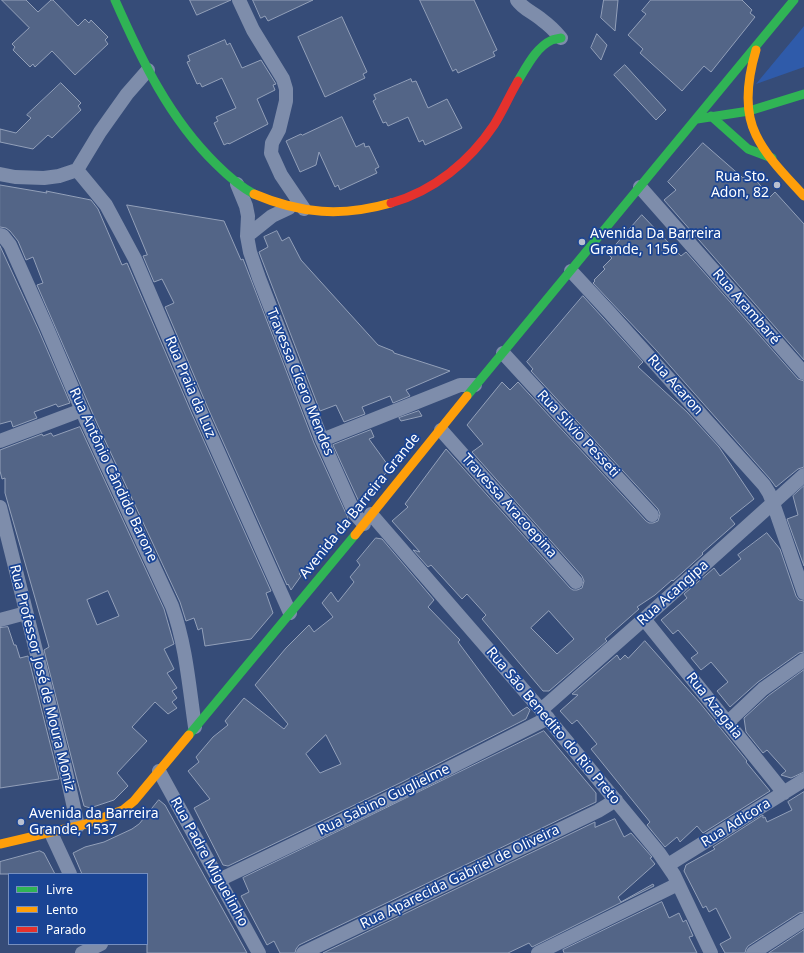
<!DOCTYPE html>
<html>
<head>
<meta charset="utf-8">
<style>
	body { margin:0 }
	#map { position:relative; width:804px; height:953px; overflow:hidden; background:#364c78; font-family:"Noto Sans",sans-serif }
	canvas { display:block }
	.legend { position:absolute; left:8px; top:873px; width:140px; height:72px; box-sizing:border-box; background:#1a4494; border:1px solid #768fbf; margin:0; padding:5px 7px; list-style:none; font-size:12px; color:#fff }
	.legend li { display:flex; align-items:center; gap:8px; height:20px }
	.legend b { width:20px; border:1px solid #768fbf }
</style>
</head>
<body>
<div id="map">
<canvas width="804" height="953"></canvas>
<ul class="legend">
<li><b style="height:5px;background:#30b455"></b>Livre</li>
<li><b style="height:5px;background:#ff9f0a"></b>Lento</li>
<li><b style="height:5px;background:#e5322d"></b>Parado</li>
</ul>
</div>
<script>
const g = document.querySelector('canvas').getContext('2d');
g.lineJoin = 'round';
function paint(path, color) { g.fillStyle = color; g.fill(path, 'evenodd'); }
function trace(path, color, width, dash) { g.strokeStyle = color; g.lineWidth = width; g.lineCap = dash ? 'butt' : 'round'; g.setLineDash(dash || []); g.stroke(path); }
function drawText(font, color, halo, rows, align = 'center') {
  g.font = font + ' "Noto Sans",sans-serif'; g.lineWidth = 3.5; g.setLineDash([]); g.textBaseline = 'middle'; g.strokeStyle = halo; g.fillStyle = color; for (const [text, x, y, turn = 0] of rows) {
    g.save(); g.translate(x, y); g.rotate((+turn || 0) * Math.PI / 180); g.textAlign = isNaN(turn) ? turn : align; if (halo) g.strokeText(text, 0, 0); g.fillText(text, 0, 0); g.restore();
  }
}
const green = new Path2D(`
	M804,26V67L756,84L800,31Z`);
const building = new Path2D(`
	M2,0H26L38,12L51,0H53L78,26L85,19L89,23L91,20L108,37L105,40L108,44L75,75L52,51L35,67L33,64L30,67L13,50L15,47L12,44L29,28Z
	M190,0H231L197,15Z
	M253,0H313L268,21L265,16L261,18Z
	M420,0H474L497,50L493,52L495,56L458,73L456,69L453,71Z
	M604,0H618L615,31L601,18Z
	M651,0H742L752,10L750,13L755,17L711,72L704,66L682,91L640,53L643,49L628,35L646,14L642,11Z
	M342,17L367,72L363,74L365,78L325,97L298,37Z
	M597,34L607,45L601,60L591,48Z
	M225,40L227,45L230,43L242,68L261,60L276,84L273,85L275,90L257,99L268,124L229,144L228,143L224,145L214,123L218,121L216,117L236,108L222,78L202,87L200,83L197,84L187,62L190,61L188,56Z
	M625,65L666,110L656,120L614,75Z
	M411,79L412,82L416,81L428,108L447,99L462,128L425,145L423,140L419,142L408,117L388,126L386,122L383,123L373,101L376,99L374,95Z
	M61,83L81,103L78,106L81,110L52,138L48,135L33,149L0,142V129L16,133L31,118L27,115Z
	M342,117L356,147L364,143L365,147L369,146L379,167L375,169L377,173L340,190L338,185L335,187L319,152L316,165L300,172L286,141L301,134L302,135Z
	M703,143L743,178L750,173L770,197L775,192L804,224V360L664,200L676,190L668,182Z
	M0,185L47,193L46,191L91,200L98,209L122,265L127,263L191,412L271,591L266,593L273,613L251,639L205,646L202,628L198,630L194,618L186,621L180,602L96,421L37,285L43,283L33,257L26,260L18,241L10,231L6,228L0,227Z
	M127,205L224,221L241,260L243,259L314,443L348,518L345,521L346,524L299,574L301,576L291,590L288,584L287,585L207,406L165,307L174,303L162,279L154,282L143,256L147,255Z
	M642,215L681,256L686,252L798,379L804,381V467L798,469L776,487L770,479L656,350L593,283L595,281L594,280L605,269L603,267L612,258L608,254Z
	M277,231L282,241L289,237L301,260L378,345L393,351L394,353L450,371L406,390L410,396L393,403L390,396L362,407L365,414L344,422L336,405L320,411L259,252L268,247L264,237Z
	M0,246L39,331L70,403L58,407L56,404L34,412L37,418L13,427L11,421L0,424Z
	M583,296L643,362L638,367L687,412L719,447L754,499L730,518L735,524L702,553L703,554L673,581L672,580L655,595L637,607L639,609L605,639L607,641L549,691H543L482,619L486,615L467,594L462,599L431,565L428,567L413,550L420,552L392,521L408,507L405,504L446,449L570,588L573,590H577L582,588L584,581L582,576L472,452L483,444L467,425L502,382L510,390L518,382L646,521L649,523H653L658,521L660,514L658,509L531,371L533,369L527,362ZM549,611L574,639L557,654L531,628Z
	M419,411L422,416L401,421L399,418Z
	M80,427L164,609L174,644L164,649L174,669L167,673L177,688L172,691L177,698L172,702L177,708L168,714L155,702L132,727L147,741L117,773L128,786L114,800L90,808L84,806L76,776L44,650L49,647L5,493V478L2,479L0,471V450L42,434L43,436L51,433L53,436ZM108,591L119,616L97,625L87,600Z
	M371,430L374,437L369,439L390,468L360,504L333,445Z
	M804,486V566L787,519L798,515L793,496Z
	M767,533L780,549L796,596L799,600L804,601V652L799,653L758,682L730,707L717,691L728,682L711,662L701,670L691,658L698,653L678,630L673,634L661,620L687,598L684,594L714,568L720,576L741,559L738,555Z
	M376,538L382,539L434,600L428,607L460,640L458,642L513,716L527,707L530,710L526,719L402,782L228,866L223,865L194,808L210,799L188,771L199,762L196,757L213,737L228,725L225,721L244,698L284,729L288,724L255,685L286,648L309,625L314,632L333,617L322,603L331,592L338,602L354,582L350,577L360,565L357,561ZM326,735L341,764L320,773L306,754Z
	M8,627L14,645H16L20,658L28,656L59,779L0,788V628Z
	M645,641L700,703L747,761L746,762L770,791L703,833L697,826L680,842L677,837L665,847L647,825L650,822L591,749L597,744L577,720L572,724L560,711L578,695L572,694L617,655L620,660L625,655L628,658Z
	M804,670V772L791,778L781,775L786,771L767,750L763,753L746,732L744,718L768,696Z
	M544,731L596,793V802L299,945L296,949L295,953H280L274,941L267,945L241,896L249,892L243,878Z
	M804,792V912L799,913L748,946L746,949L745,953H725L720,944L731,938L716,908L709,912L706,906L703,908L684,871L686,865L715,849L713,847L763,815V818L765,817L767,822L792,810L788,802Z
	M159,800L165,805L247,953H147V874H82L73,853L85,847L104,842L132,829L139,824Z
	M615,819L624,837L631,833L652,857L650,858L655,864L618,897L621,902L653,884L654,886L532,947L529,943L508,953H323L595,822V827Z
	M40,851L44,853L55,874H0V862Z
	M662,902L669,918L679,913L683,922L686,920L693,936L689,937L697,953H564L563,950Z
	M804,930V953H769Z`);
const street = new Path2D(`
	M239,0L253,30L283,79L286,89V101L279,130L272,143L271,153L281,175L304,209
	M517,0C523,9 534,13 542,20C549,25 555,31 561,38
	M77,170L106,205L135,259L199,409L290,613
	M0,174L15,177L44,178L59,176L77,170L100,132L127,94L148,70
	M237,184L246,206L248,216L247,236L250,252L259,278L322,440L355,514L364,524
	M640,187L804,373
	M0,235L3,236L10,245L47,328L86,420L172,606C186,645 189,686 195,727
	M247,236L272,216L289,208
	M571,271L610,313L764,485L769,493L773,503L804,593
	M503,353L652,515
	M441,430L576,582
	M322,440L460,385H475
	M0,441L82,410
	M0,507L64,763L78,826
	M371,514L541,710L659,853L674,875L711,953
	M644,619L784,793
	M0,620L26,613
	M541,710L644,619L804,475
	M727,723L763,689L804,660
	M159,771L259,953
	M51,833L70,874
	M668,865L804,780
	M219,880L406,790L548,718
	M82,953L101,944
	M303,953L598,811L616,800
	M538,953L678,884
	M753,953L804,920`);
const fast = new Path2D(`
	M115,0C141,59 169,118 216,164C229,177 239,186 254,194
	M518,81C526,68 536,47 552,40C554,39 558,39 561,38
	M711,116L748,149L772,158
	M697,119L749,111L804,94
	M467,396L794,0
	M189,735L355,535`);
const slow = new Path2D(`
	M756,50C748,77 743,109 756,135C767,158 787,177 804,196
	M254,194C301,214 342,217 391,203
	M355,535L467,396
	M0,844L86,824L123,810L134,801L189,735`);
const jam = new Path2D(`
	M391,203C434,191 470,161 494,125C503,111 509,96 518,81`);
const markers = [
	[777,185,4,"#b9c0d0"],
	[582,242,4,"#b9c0d0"],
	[21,822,4,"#b9c0d0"]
];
const poiNames = [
	["Rua Sto.",769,177,"right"],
	["Adon, 82",769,193,"right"],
	["Avenida Da Barreira",590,234],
	["Grande, 1156",590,250],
	["Avenida da Barreira",29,814],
	["Grande, 1537",29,830]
];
const streetNames = [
	["Rua Arambaré",746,307,49],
	["Travessa Cícero Mendes",300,382,68],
	["Rua Acaron",675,385,48],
	["Rua Praia da Luz",190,387,67],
	["Rua Silvio Pesseti",578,434,47],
	["Rua Antônio Cândido Barone",113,475,65],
	["Avenida da Barreira Grande",360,506,-51],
	["Travessa Aracoepina",509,506,48],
	["Rua Acangipa",673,593,-42],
	["Rua Professor José de Moura Moniz",42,678,76],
	["Rua Azagaia",714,706,51],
	["Rua São Benedito do Rio Preto",553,726,50],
	["Rua Sabino Guglielme",384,800,-26],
	["Rua Adicora",736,823,-32],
	["Rua Padre Miguelinho",209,862,61],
	["Rua Aparecida Gabriel de Oliveira",460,877,-26]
];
paint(green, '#2f5baa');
paint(building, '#536587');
trace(building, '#93a0b9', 1);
trace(street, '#7e8dab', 14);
trace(fast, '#30b455', 9);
trace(slow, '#ff9f0a', 9);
trace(jam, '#e5322d', 9);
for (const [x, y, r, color] of markers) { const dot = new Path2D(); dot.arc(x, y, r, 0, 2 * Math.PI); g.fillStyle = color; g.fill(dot); trace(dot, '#1a4494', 1.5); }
drawText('14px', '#fff', '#1a4494', poiNames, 'left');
drawText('14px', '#fff', '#1a4494', streetNames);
</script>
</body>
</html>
